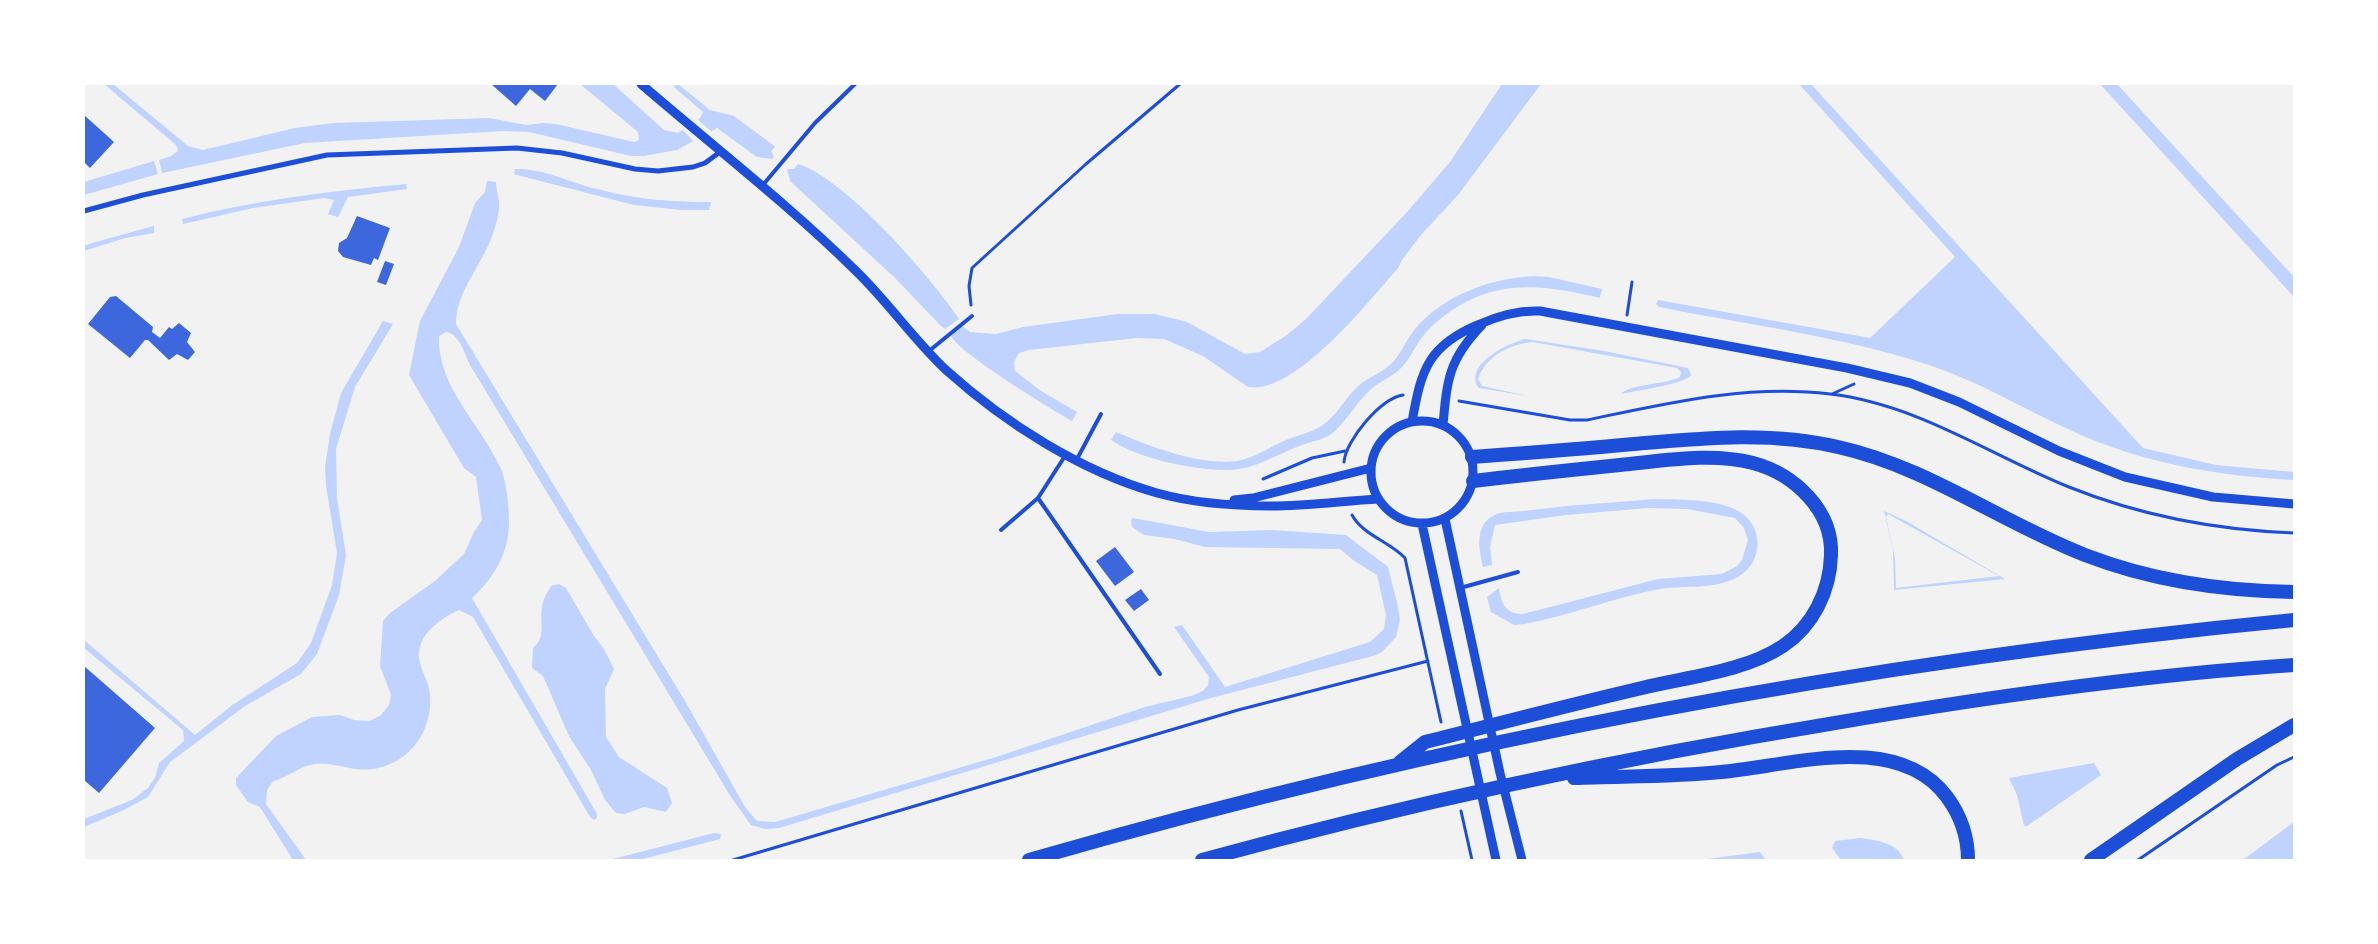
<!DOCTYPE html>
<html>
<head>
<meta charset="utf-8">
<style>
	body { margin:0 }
	#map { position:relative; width:2378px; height:944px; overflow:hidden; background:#f2f2f2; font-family:"Fira Sans Condensed",sans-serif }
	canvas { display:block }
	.frame { position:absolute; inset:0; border:85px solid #fff; pointer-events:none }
</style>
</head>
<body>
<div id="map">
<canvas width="2378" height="944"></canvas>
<div class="frame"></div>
</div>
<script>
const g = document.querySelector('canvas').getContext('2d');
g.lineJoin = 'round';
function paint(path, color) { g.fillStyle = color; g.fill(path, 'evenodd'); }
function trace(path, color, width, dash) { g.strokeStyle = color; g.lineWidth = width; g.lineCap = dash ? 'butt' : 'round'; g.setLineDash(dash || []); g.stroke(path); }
const water = new Path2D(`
	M104,84H113L188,146L203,150L295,128L333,123L489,118L526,125L543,123L556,124L634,142L639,140L638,132L580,84H613L664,130L678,133L700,118L703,112L674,87L675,84H678L710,110L734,116L773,145L775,147L771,151L774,157L772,159L757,157L717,128L677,150L644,156H631L529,132L503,131L305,143L162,173L159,160L171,156L178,151L176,145Z
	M1502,84H1541L1458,195L1420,236L1402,260L1398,268C1369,301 1295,395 1248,387L1203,356L1164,339L1137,338L1029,350L1019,353L1014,362L1015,371L1041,391L1077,412L1072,421C1051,409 959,353 951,336L962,326L970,332L996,334L1023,327L1118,314H1155L1187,322L1245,354L1260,352L1287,335L1306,319L1407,212L1450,162Z
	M1799,84H1811L2143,448L2216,465L2294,472V480C2217,476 2141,463 2070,430C2022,408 1976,380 1926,364C1840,336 1748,325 1659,307L1656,304L1658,300L1870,338L1955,257Z
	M2100,84H2117L2294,277V297Z
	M154,161L158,174L84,195V182Z
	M798,164C845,178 931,277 959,319L945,329L941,326L895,278L790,181L787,169H794Z
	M515,169C545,168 572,184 601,190C640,200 671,202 711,202L709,210H681L634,205L521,176L514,174Z
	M487,181L496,182C496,189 498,194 499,201C500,212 495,229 491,239C480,267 456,293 456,324L685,701L745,807L757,821L775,822L996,757L1145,707L1191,696L1203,691L1208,685L1209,677L1174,627L1182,625L1225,687L1370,642L1384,629L1386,615L1377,575L1353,560L1340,549L1205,547L1175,539L1144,535L1132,527L1131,520L1133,518L1209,532L1272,530L1346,535L1388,567L1398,607L1400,620L1396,637L1382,652L1373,656L1211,698L779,828L765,829L751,825L731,797L470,365C465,354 459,333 446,332L439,336C437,387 481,424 501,469C507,484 509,506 509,522C509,553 494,578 472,598L597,814V818L594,820L590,817L473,617L459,610C439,619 413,638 420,663C422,672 427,680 429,688C435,719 419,752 390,764C357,778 343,761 315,764C299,766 288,778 273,781L267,790L266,804L306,860H293L260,807L248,802L236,785V778L276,736L312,717L340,715L354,720L369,721L380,716L389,705L391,695L380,666L383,621L390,613L435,581L464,554L474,532L482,520L476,477L464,468L409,375L420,321L459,247L475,203L485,192Z
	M406,184L407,189L348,197L338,217L328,214L334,200L324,198L253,208L183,224L182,219C256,200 330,191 406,184Z
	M154,226V233L125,238L84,251V246L92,243Z
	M1533,276L1549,277L1602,289L1600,298C1557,288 1516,280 1474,298C1454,307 1433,322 1420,340C1414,349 1409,360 1401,368C1392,377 1380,381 1370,390C1357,402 1349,417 1336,430C1327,440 1314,440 1302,445C1281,452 1261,466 1239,469C1206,474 1138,459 1111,440L1116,432C1149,446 1200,466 1237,461C1254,458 1270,447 1286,440C1298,435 1314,432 1324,424C1337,415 1345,398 1357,387C1368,377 1384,372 1394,361C1402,351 1407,339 1415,329C1444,295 1489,279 1533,276Z
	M383,321L393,324L355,387L336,449L337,498L346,555L339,595L317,654L301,674L245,706L170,762L148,797L124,810L84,827V819L132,800L148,788L155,778L159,763L184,741L183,730L84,648V640L195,735L231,706L297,663L311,643L332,585L337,553L326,486L325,467L330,434L341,393Z
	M1526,339L1604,351L1688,368L1691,375C1687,384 1633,391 1621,394C1629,384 1665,385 1680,377L1681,372L1677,368L1533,342C1509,344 1486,356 1478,379L1482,386L1528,396L1479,388C1462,366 1509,342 1526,339Z
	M1654,499C1681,500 1737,497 1752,524C1763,542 1757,566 1738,577C1714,590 1686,585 1660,589C1614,597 1570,616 1524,624L1514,625L1491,612L1487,597L1499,588C1501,604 1506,614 1523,614L1658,579L1722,574L1737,566L1742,560L1748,540L1744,528L1735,518L1687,509L1648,508L1566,515L1495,525L1490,547L1492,565L1483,567C1479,549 1474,526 1494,515C1503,511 1515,512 1524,511C1567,505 1610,503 1654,499Z
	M1884,511L1906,521L2005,579L1894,590L1893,550ZM1888,514L1999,576L1896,588L1895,558L1886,517Z
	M559,584L566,588L594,636L604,649L614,669L605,689L606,737L619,757L667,788L672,803L666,812L644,807L625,814L616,813L605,800L591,770L569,736L543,676L532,668L533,648C547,636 539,623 542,608C543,599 547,593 551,586Z
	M2094,763L2101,775L2027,826H2024L2017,795L2009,778Z
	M2294,822V860H2241L2247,857Z
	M714,833L721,834L720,839L639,860H609Z
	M1861,838C1878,841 1897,842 1904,860H1841L1832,848L1835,841Z
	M1760,852L1766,860H1700Z`);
const pier = new Path2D(`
	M696,118L712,132L694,142L682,129Z`);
const building = new Path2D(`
	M491,84H558L545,101L530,89L516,106Z
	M84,115L114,142L90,168L84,162Z
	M357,216L390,228L378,260L374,258L371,265L343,257L338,251L339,243L347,238Z
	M385,261L394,264L386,285L377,282Z
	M116,296L153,327L152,332L160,338L169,327L172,329L179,323L191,333L187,342L195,352L188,360L177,354L169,360L148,340H145L130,358L88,324L110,297Z
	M1115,547L1134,572L1115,586L1096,561Z
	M1141,589L1149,600L1134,611L1125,600Z
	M84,666L155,728L99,793L84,780Z`);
const path = new Path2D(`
	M971,305L969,286L972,268L1086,164L1180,84
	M1627,315L1632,282
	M1832,394L1854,384
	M1459,401L1570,420H1587C1668,403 1747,384 1830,394C1917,404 1990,455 2069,487C2141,516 2217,530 2294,533
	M1344,462C1346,440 1380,399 1403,395
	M1263,479L1312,458L1345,451
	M1352,515C1363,535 1390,542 1405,558L1441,722
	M1461,811L1472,860
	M733,860L1238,710L1428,661
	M2138,860L2277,765L2294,757`);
const service = new Path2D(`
	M762,186L815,123L855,84
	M929,351L972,316
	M1065,456L1038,498L1160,674
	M1077,459L1101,414
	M1001,530L1038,498
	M1460,588L1518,572`);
const minor = new Path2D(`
	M84,211L143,195L327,155L517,148L562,153L635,169L658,171L693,167L705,163L720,152`);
const tertiary = new Path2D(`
	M641,84C713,146 788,204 856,271C888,302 914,340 946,370C1005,423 1080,471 1157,493C1193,503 1234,506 1271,506C1307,506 1343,501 1378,499
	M1371 472a51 51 0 1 1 102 0a51 51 0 1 1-102 0Z
	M1412,422C1421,370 1428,345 1480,324C1500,315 1518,310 1540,311L1847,368L1910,383L1959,402L2059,451L2125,477L2213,497L2294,504
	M1443,425C1447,379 1449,359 1482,325
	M1234,500L1253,498L1371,468
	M1445,519L1500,773L1522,860
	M1422,524L1496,860`);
const trunk = new Path2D(`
	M1472,457C1526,453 1580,449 1634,444C1702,438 1771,431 1838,447C1928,467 2000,522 2085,555C2152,581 2223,591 2294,592
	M1400,762L1425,742C1497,724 1569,705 1642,688C1686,677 1744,672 1783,646C1813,626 1830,591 1831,555C1833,510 1794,474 1753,463C1711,452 1662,461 1620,465C1571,470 1522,475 1473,481
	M1574,778C1623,776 1673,777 1721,772C1790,766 1897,730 1947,797C1961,816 1968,836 1968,860
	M1029,860C1442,741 1866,661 2294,620
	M1202,860C1410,803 1622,758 1835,723C1987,697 2140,675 2294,665
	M2091,860L2237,759L2294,725`);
paint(water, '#bfd3fe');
paint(pier, '#f2f2f2');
paint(building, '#3d67dc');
trace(path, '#1d4ed8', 3);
trace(service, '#1d4ed8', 4);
trace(minor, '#1d4ed8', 5);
trace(tertiary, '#1d4ed8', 9);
trace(trunk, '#1d4ed8', 14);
</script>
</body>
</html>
